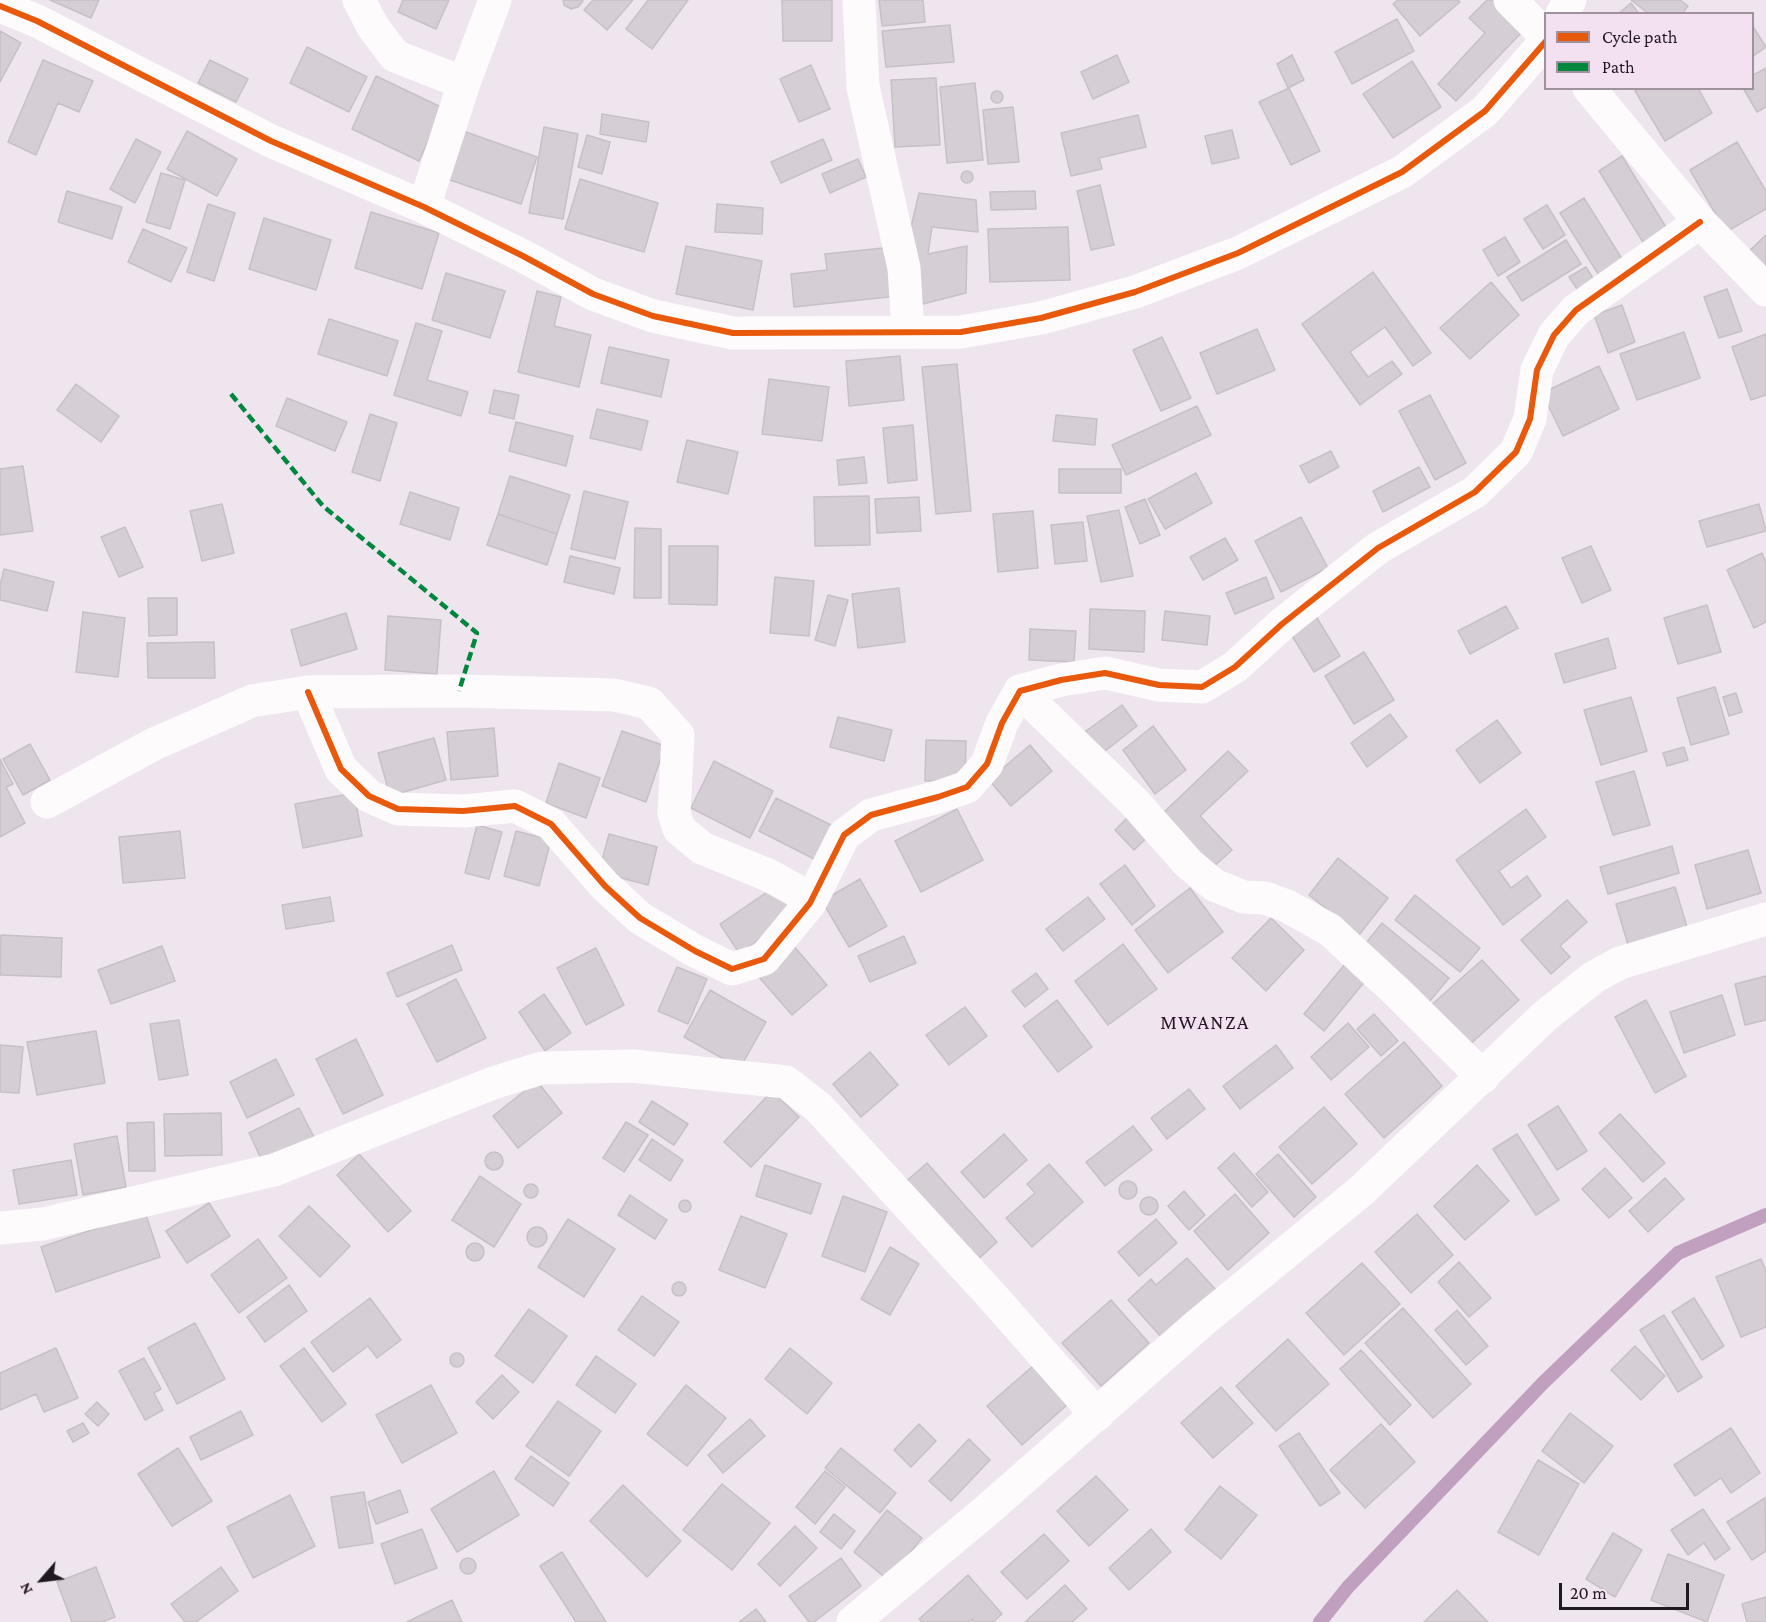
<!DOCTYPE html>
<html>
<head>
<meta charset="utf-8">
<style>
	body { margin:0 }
	#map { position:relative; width:1766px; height:1622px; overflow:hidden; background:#efe5ee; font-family:"Crimson Pro",serif }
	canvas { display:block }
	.legend { position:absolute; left:1544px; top:12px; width:210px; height:78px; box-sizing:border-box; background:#f3e1f1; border:2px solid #9f919d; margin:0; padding:8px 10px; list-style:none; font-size:18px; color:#20191f }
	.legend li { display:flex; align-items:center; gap:12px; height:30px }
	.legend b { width:30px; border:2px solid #9f919d }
	.north { position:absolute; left:12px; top:1550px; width:60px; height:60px; -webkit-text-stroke:4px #f3e1f1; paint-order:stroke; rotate:242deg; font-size:16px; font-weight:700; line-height:24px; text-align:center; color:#20191f }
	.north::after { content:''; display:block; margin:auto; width:21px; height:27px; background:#20191f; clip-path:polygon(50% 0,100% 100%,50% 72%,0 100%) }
	.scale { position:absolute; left:1559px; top:1583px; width:130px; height:27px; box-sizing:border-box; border:3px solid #20191f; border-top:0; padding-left:8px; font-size:18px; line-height:21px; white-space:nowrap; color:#20191f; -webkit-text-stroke:4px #f3e1f1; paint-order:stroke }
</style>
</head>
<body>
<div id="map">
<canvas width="1766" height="1622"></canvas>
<ul class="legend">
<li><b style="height:8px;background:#e8590c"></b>Cycle path</li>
<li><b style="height:8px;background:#00873e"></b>Path</li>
</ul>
<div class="north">N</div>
<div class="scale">20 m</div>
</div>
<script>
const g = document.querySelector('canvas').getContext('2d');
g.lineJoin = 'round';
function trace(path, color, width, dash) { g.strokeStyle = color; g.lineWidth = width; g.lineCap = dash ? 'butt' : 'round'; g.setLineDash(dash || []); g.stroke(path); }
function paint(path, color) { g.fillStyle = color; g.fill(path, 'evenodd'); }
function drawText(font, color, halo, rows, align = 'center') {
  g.font = font + ' "Crimson Pro",serif'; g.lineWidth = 4.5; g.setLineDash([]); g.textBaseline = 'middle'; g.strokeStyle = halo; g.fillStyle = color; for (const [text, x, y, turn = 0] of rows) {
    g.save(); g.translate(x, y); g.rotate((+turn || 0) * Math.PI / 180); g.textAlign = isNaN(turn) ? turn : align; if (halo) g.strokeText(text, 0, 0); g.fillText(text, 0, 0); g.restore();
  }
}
const stream = new Path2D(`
	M1320,1622L1348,1587L1543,1383L1678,1253L1766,1215`);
const building = new Path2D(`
	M50,0H99L91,18Z
	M403,0H449L436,29L398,12Z
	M563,0H582L583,1L578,7L571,9L564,5Z
	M593,0H633L607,30L584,10Z
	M648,0H688L652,49L626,29Z
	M782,0H832V41H783Z
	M879,0H923L925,22L882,26Z
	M1398,0H1458L1460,2L1420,36L1393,4Z
	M1487,0H1493L1524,30L1456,101L1438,84L1485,33L1469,18Z
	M1631,0H1680L1688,6L1682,14H1649Z
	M1631,3L1639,14H1618Z
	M1397,19L1414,51L1352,84L1335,52Z
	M950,25L954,62L886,67L882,31Z
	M1752,25L1766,47L1752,57Z
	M0,31L21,43L0,82Z
	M307,47L367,77L349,112L290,83Z
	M1117,55L1129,82L1093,99L1081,72Z
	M1292,55L1304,80L1288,88L1277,64Z
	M43,60L93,81L79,112L58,103L36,155L8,142Z
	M210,60L248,79L236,102L198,83Z
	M1412,61L1441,107L1393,138L1363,94Z
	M811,65L830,109L799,122L780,79Z
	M1766,68V107L1757,112L1743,88H1752V76Z
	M376,76L443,108L419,161L352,129Z
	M936,78L940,145L895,147L891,80Z
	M975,83L983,160L947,163L940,87Z
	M1289,88L1320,151L1291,165L1259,102Z
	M1639,88H1698L1712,113L1665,141L1635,91Z
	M991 97a6 6 0 1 1 12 0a6 6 0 1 1-12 0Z
	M1013,107L1019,162L988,164L983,110Z
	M602,114L649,122L646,142L600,134Z
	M1138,115L1146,147L1099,158L1102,169L1071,176L1061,133Z
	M544,127L578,134L563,219L529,213Z
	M1232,130L1239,158L1212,164L1205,136Z
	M187,131L237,159L217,196L167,169Z
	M463,131L537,157L521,204L447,179Z
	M587,135L610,142L602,174L578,167Z
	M136,139L161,152L135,203L110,189Z
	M823,139L832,160L781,183L771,162Z
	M1737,142L1766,191V209L1726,232L1690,170Z
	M1622,156L1669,232L1646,247L1599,171Z
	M858,159L866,177L830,193L822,174Z
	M961 177a6 6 0 1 1 12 0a6 6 0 1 1-12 0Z
	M161,173L185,180L170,229L146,222Z
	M580,179L658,203L644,252L565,229Z
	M1100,185L1114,245L1091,250L1077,191Z
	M67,191L122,207L112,239L58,222Z
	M1035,191L1036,209L991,210L990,192Z
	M919,193L976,200L978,232L932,227L928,254L967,246L966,293L923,304L911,227Z
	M1584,198L1624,262L1600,277L1560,213Z
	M208,204L235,213L214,281L187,272Z
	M717,204L763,208L762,234L715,232Z
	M1547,205L1565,235L1543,249L1524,219Z
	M371,212L439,233L422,289L355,268Z
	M264,218L331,240L316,290L249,269Z
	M1068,227L1070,280L990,282L988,229Z
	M143,229L187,248L171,282L128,262Z
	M1766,235V275L1745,255Z
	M1505,237L1520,262L1498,276L1483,250Z
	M1566,240L1581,264L1522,301L1507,277Z
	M686,246L762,261L753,310L676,294Z
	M893,247L898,296L794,307L791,274L827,270L825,254Z
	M1586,267L1597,285L1581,295L1569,277Z
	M1373,272L1431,353L1413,366L1385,327L1350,352L1368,377L1392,361L1402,374L1360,405L1302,324Z
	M446,273L505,291L490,338L432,320Z
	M1491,282L1519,315L1470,359L1440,328Z
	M1727,289L1742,331L1719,338L1704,297Z
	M537,291L561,297L554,326L591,335L579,387L518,372Z
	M1622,305L1635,342L1608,353L1594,315Z
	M329,319L398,341L387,376L318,354Z
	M416,323L442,331L427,380L468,392L461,416L394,395Z
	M1257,329L1275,370L1217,394L1200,353Z
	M1684,332L1700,378L1637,400L1620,354Z
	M1766,334V395L1751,400L1732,347Z
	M1162,337L1191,398L1161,411L1133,350Z
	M609,347L669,360L661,397L601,383Z
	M900,356L904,400L849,406L846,361Z
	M957,364L971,511L936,514L922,367Z
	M1599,366L1619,409L1563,436L1542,393Z
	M769,379L829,387L822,441L762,434Z
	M76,384L119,416L101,442L57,410Z
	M494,390L519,395L514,419L489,413Z
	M1430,395L1466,463L1435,480L1399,411Z
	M287,398L347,422L335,451L276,426Z
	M1197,406L1211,435L1126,475L1112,445Z
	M597,409L648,421L641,450L590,438Z
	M370,414L397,423L380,481L352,472Z
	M1056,415L1097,419L1095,445L1053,441Z
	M516,422L573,436L566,466L509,451Z
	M913,425L917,480L888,483L883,428Z
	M687,440L738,452L728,494L677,482Z
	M1331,451L1339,467L1309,483L1300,466Z
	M864,457L867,483L839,485L837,460Z
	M23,466L33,531L0,535V469Z
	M1419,467L1430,487L1383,512L1373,491Z
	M1059,469H1121V493H1059Z
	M1196,473L1212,503L1165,529L1148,499Z
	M510,476L570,495L557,534L498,514Z
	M584,491L628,502L615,559L571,549Z
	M410,492L459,508L450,540L400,524Z
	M869,496L870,545L815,546L814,497Z
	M919,497L921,531L877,533L875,499Z
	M1145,499L1160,535L1140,544L1125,507Z
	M222,504L234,553L202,561L190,511Z
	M1759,504L1766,531L1707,547L1699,521Z
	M1119,510L1133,576L1101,582L1087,516Z
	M1033,511L1038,568L998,572L993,514Z
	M498,514L557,534L547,565L487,545Z
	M1301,517L1328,568L1281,592L1255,541Z
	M1083,522L1087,561L1055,564L1051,525Z
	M125,527L143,567L119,577L101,537Z
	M635,528L661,529V598H634Z
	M1225,538L1238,560L1203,580L1190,557Z
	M669,546H718L717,605L669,604Z
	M1591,546L1611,590L1582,603L1562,558Z
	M1762,553L1766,562V622L1754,628L1727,570Z
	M570,556L620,568L614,594L564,582Z
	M4,569L54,582L47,611L0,600V585Z
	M775,577L814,581L809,636L770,633Z
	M1266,577L1274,598L1235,614L1226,593Z
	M899,588L905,642L858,648L852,594Z
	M828,595L848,600L835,646L815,640Z
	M148,598H177V635L149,636Z
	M1707,605L1721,652L1678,664L1664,618Z
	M1506,606L1518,628L1470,654L1458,631Z
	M1090,609L1145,611L1144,652L1089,649Z
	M1165,611L1210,616L1207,645L1162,640Z
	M83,612L125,618L118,677L76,672Z
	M346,613L357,649L301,666L291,630Z
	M1314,613L1340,656L1314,672L1288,629Z
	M388,616L441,620L437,674L385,670Z
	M1030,629L1076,631L1074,662L1029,660Z
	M1608,638L1616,668L1564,683L1555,654Z
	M214,642L215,678H148L147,643Z
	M1364,652L1394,700L1354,724L1325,676Z
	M1715,687L1729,734L1691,745L1677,698Z
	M1736,693L1742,712L1729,716L1723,697Z
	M1631,697L1647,751L1601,765L1584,710Z
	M1122,705L1137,726L1099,756L1083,733Z
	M1390,714L1407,737L1367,767L1351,743Z
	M838,717L892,730L884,761L830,747Z
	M1497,720L1521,753L1480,783L1456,750Z
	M1153,726L1186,770L1155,794L1123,750Z
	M494,728L498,776L451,780L447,732Z
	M622,731L665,746L646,802L602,786Z
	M434,738L446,780L390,796L378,753Z
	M926,740L966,741L965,781H925Z
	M30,744L50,780L23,795L3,759Z
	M1030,745L1052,771L1011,806L989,780Z
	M1684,747L1688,760L1667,766L1663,753Z
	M1228,751L1248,771L1200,816L1232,850L1211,869L1161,815Z
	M0,759L13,784L6,787L25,823L0,837Z
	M714,761L773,791L750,838L691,808Z
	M559,763L600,778L586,818L546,803Z
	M1634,771L1650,825L1613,835L1596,782Z
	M354,793L362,836L303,848L295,804Z
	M776,798L833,826L816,860L759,831Z
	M957,809L983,860L921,892L895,841Z
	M1526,809L1546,837L1499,871L1511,888L1527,876L1541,896L1503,925L1456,860Z
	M1135,810L1155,830L1134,850L1115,830Z
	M477,825L502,832L489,879L465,873Z
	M180,831L185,878L123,883L119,837Z
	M516,831L551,840L539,886L504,876Z
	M609,834L657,847L648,885L599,872Z
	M1672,846L1679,873L1608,894L1600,867Z
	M1748,850L1761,893L1707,909L1695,865Z
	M1338,858L1388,898L1359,935L1309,895Z
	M1125,865L1155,906L1132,925L1100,884Z
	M860,879L887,926L849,947L822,901Z
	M776,886L796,915L739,953L720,924Z
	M1675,887L1687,927L1628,945L1616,904Z
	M1190,888L1223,932L1168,973L1135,930Z
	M1415,895L1480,948L1460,972L1395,920Z
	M330,897L334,921L286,929L282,905Z
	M1088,897L1105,919L1063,951L1046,929Z
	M1567,900L1587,922L1560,946L1570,957L1551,974L1521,940Z
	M1271,918L1304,950L1266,991L1232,958Z
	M1382,923L1449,978L1429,1002L1362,948Z
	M1,935L62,938L61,977L0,975Z
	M904,936L916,963L870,982L858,956Z
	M1123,944L1157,989L1108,1025L1075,981Z
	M452,945L462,970L397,997L387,973Z
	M793,945L827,985L792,1015L758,976Z
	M162,946L175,981L111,1004L98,970Z
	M596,948L624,1005L586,1025L557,968Z
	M1482,960L1519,1000L1466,1048L1429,1007Z
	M1345,964L1366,980L1324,1031L1304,1014Z
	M677,967L707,979L688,1024L658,1011Z
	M1036,973L1048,989L1025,1007L1012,991Z
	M1766,976V1020L1745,1025L1735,984Z
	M456,979L486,1038L437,1062L407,1004Z
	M710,990L766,1022L740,1068L684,1037Z
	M544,994L571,1033L545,1051L519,1012Z
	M1722,995L1735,1035L1684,1053L1670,1012Z
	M1057,1000L1092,1047L1058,1072L1023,1026Z
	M1646,1000L1686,1076L1655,1093L1615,1017Z
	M965,1007L987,1036L949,1065L926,1035Z
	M1374,1014L1398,1041L1381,1056L1357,1029Z
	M179,1020L188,1075L159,1080L150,1024Z
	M1348,1023L1369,1047L1331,1080L1311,1057Z
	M96,1031L105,1083L37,1095L27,1042Z
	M356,1039L383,1095L343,1114L316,1059Z
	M1404,1042L1442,1086L1384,1138L1345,1094Z
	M0,1045L23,1047L19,1093L0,1092Z
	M1276,1045L1293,1068L1240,1109L1223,1086Z
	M870,1052L898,1085L861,1117L833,1084Z
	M276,1059L294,1095L247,1118L230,1082Z
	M537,1081L562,1113L518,1148L493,1116Z
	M1189,1089L1205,1109L1167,1139L1151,1118Z
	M772,1091L799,1117L751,1167L724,1142Z
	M652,1101L688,1124L674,1145L639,1122Z
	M1558,1106L1587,1151L1557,1170L1528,1125Z
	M1324,1107L1357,1144L1312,1184L1279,1147Z
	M299,1108L314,1137L263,1163L249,1133Z
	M221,1113L222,1155L165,1156L164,1114Z
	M1620,1114L1665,1163L1643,1182L1599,1133Z
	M154,1122L155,1171H129L127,1123Z
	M626,1122L648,1135L624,1172L603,1158Z
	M1133,1126L1152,1150L1105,1186L1086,1162Z
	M1004,1134L1027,1160L984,1198L961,1172Z
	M1517,1134L1559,1200L1536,1215L1493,1149Z
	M117,1136L126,1187L83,1195L74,1144Z
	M652,1139L683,1160L670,1181L639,1160Z
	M485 1161a9 9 0 1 1 18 0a9 9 0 1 1-18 0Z
	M1234,1153L1268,1192L1252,1207L1218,1168Z
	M359,1154L411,1211L388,1232L337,1175Z
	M1278,1154L1316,1197L1294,1217L1256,1174Z
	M71,1160L77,1195L19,1204L13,1170Z
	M927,1163L997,1242L974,1263L903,1184Z
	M1049,1164L1083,1202L1032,1247L1006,1218L1035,1193L1027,1184Z
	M765,1165L821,1184L811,1214L756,1196Z
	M1477,1165L1509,1201L1465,1240L1434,1206Z
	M1605,1168L1632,1198L1609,1218L1582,1189Z
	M480,1176L521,1204L494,1247L452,1220Z
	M1665,1178L1684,1199L1648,1232L1629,1211Z
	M1119 1190a9 9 0 1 1 18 0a9 9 0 1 1-18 0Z
	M524 1191a7 7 0 1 1 14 0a7 7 0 1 1-14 0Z
	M1184,1191L1205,1215L1189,1230L1168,1206Z
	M1235,1194L1269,1233L1228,1270L1194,1231Z
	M630,1195L667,1220L655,1239L618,1215Z
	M843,1196L887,1212L865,1272L822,1256Z
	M1140 1206a9 9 0 1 1 18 0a9 9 0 1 1-18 0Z
	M679 1206a6 6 0 1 1 12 0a6 6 0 1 1-12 0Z
	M209,1203L230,1236L187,1263L166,1231Z
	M309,1206L350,1246L320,1277L279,1236Z
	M145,1212L160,1257L56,1292L41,1247Z
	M1417,1214L1453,1255L1411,1293L1375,1252Z
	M741,1216L787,1234L765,1288L719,1270Z
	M568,1219L615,1249L584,1297L538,1267Z
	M1156,1219L1177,1243L1139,1276L1118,1252Z
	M527 1237a10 10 0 1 1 20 0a10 10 0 1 1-20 0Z
	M258,1239L287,1278L239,1313L211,1275Z
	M466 1252a9 9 0 1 1 18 0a9 9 0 1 1-18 0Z
	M890,1247L919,1264L890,1315L861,1299Z
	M1187,1258L1216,1290L1162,1338L1128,1300L1151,1279L1156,1285Z
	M1761,1259L1766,1271V1327L1741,1337L1716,1277Z
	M1459,1262L1491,1298L1469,1317L1438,1282Z
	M1362,1263L1400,1304L1344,1355L1306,1313Z
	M672 1289a7 7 0 1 1 14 0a7 7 0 1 1-14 0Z
	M289,1285L307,1311L265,1342L247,1317Z
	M642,1296L679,1322L654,1356L618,1330Z
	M370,1298L401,1340L377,1358L368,1346L333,1372L311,1342Z
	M1694,1298L1724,1346L1702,1360L1672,1312Z
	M1111,1300L1149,1343L1101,1386L1062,1343Z
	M1403,1308L1471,1384L1433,1418L1365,1343Z
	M529,1309L567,1336L533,1383L495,1356Z
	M1457,1310L1488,1346L1466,1365L1435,1330Z
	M1664,1315L1702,1377L1678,1392L1640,1330Z
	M195,1323L225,1379L177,1404L148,1348Z
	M1288,1339L1329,1384L1276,1431L1236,1386Z
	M1635,1346L1665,1376L1641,1400L1611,1370Z
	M56,1348L78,1398L44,1412L36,1394L0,1410V1373Z
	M304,1348L346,1404L322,1422L280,1366Z
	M790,1348L832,1383L807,1414L765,1379Z
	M1361,1350L1411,1405L1390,1425L1340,1369Z
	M450 1360a7 7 0 1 1 14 0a7 7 0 1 1-14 0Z
	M596,1356L636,1384L615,1413L576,1385Z
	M144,1358L161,1389L154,1393L163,1410L145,1420L119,1371Z
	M1033,1366L1067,1405L1022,1445L987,1406Z
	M502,1375L519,1392L493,1419L476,1402Z
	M431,1385L457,1433L402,1463L376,1415Z
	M686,1385L726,1418L687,1466L647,1434Z
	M1221,1387L1253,1423L1213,1458L1181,1423Z
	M558,1401L601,1431L569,1476L526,1446Z
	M97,1402L109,1414L98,1426L85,1414Z
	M241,1411L253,1435L201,1460L190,1437Z
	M1570,1413L1613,1446L1584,1483L1542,1451Z
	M750,1419L765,1436L723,1473L708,1455Z
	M83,1423L89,1433L73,1442L67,1431Z
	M919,1424L936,1441L911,1467L894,1450Z
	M1381,1424L1415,1462L1365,1508L1330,1470Z
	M1731,1428L1760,1473L1731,1493L1721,1478L1695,1496L1674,1465Z
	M1299,1433L1340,1493L1320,1506L1279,1446Z
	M969,1439L990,1460L951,1501L929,1481Z
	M178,1448L212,1501L172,1526L138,1474Z
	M841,1448L896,1493L880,1513L825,1468Z
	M531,1456L569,1483L553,1506L515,1479Z
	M1538,1460L1579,1484L1539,1555L1498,1532Z
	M494,1471L519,1515L457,1552L431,1509Z
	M825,1471L845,1487L815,1524L796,1507Z
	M1096,1476L1128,1510L1089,1546L1057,1511Z
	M722,1484L770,1523L732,1570L683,1530Z
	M623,1485L681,1541L647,1577L590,1521Z
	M1220,1486L1257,1515L1221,1559L1185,1530Z
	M400,1490L408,1512L376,1524L368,1502Z
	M364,1492L373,1543L339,1548L331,1497Z
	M290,1495L315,1546L253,1578L227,1527Z
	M1765,1498L1766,1551L1752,1560L1727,1522Z
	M1703,1509L1730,1549L1715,1560L1704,1543L1688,1555L1671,1530Z
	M887,1510L922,1538L888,1580L854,1552Z
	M834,1514L855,1531L841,1549L820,1532Z
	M795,1526L817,1548L780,1586L758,1564Z
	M422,1529L437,1568L395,1584L381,1544Z
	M1151,1529L1171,1552L1129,1590L1109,1568Z
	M1613,1533L1642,1550L1615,1597L1586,1579Z
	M1044,1534L1069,1561L1027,1599L1001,1572Z
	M562,1552L606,1622H576L540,1566Z
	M1668,1554L1724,1575L1707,1622L1651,1600Z
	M460 1566a8 8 0 1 1 16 0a8 8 0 1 1-16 0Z
	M841,1558L861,1586L814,1622H809L789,1596Z
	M96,1567L115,1617L102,1622H72L57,1582Z
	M221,1567L238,1591L196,1622H185L171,1604Z
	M968,1575L1002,1614L993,1622H974L972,1619L969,1622H922L919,1619Z
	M1065,1585L1087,1609L1072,1622H1025Z
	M1457,1590L1488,1622H1424Z
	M1766,1597V1622H1747L1742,1604Z
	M452,1600L462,1622H407Z
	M756,1609L766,1622H739Z`);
const minor = new Path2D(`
	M359,0L373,27L395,56L464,83
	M859,0L863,87L904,268L908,332
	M1510,0L1546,36
	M0,6L37,21L271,141L424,207L523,256L593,294L653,316L733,333L961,332L1041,318L1135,292L1238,253L1402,172L1485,111L1546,41
	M1562,14L1570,0
	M1589,88L1700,222L1766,290
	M424,207L464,83L495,0
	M1020,691L1135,803L1188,863L1214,885L1244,897L1265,898L1287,906L1330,930L1397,992L1483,1077
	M308,692L341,769L369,796L398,809L463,811L515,806L551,824L605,886L640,918L695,951L732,969L764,959L810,903L844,835L871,815L938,797L967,787L987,764L1002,723L1020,691L1061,680L1105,673L1159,685L1202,687L1235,667L1282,624L1378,548L1475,492L1516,452L1530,419L1537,370L1554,335L1576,310L1700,222
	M47,802L154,744L252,701L308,692L459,691L614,695L649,703L678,735L674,813L679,829L702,848L768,875L799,892L810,903
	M0,1228L43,1224L274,1170L493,1083L542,1068L633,1066L786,1082L818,1107L990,1294L1097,1415`);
const tertiary = new Path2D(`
	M853,1622L986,1511L1200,1323L1361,1191L1545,1016L1594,977L1620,963L1766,919`);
const quiet = new Path2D(`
	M231,394L323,506L477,633L459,691`);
const cycleway = new Path2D(`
	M0,6L37,21L271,141L424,207L523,256L593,294L653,316L733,333L961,332L1041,318L1135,292L1238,253L1402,172L1485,111L1546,41
	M308,692L341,769L369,796L398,809L463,811L515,806L551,824L605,886L640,918L695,951L732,969L764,959L810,903L844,835L871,815L938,797L967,787L987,764L1002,723L1020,691L1061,680L1105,673L1159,685L1202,687L1235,667L1282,624L1378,548L1475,492L1516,452L1530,419L1537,370L1554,335L1576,310L1700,222`);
const neighbourhoodNames = [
	["MWANZA",1205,1023]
];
trace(stream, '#c19fbe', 14);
paint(building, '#d5ced5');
trace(building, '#c7c0c6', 1.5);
trace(minor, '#fdfbfc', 33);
trace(tertiary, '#fdfbfc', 33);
trace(quiet, '#00873e', 4.5, [9, 4.5]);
trace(cycleway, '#e8590c', 6);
g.letterSpacing = '1.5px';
drawText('20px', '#20191f', '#f3e1f1', neighbourhoodNames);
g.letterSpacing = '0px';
</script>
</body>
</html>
